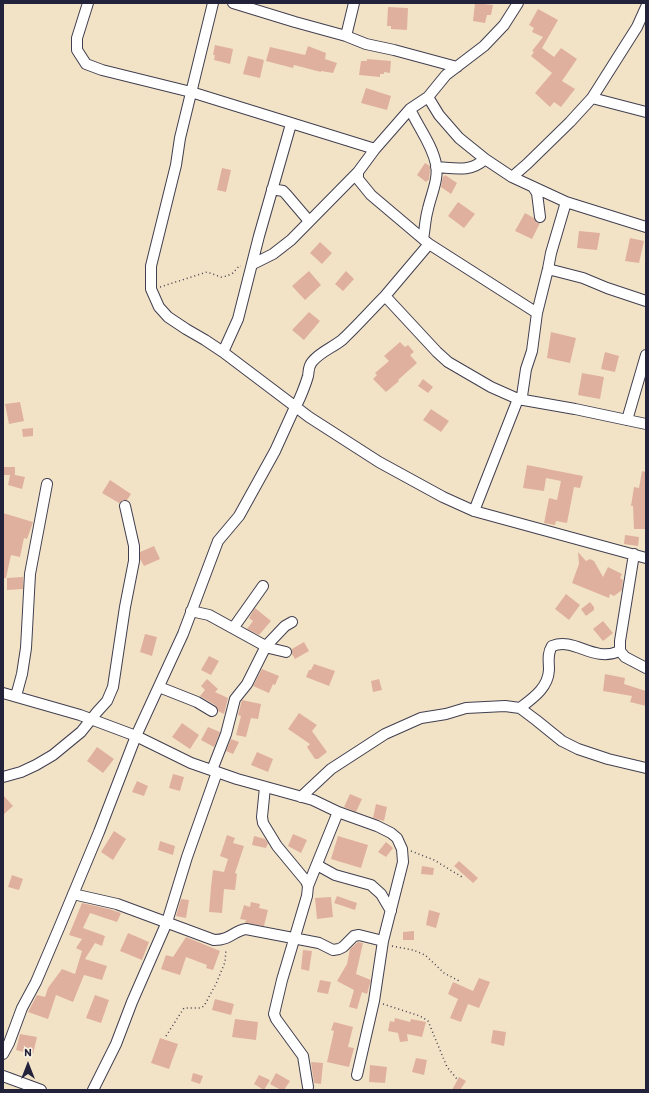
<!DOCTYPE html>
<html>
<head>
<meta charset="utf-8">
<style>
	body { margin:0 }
	#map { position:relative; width:649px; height:1093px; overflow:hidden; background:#f3e3c6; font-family:Itim,sans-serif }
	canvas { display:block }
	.frame { position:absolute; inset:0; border:4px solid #22223b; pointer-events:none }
	.north { position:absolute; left:8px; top:1045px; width:40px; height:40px; -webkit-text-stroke:3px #fcf5e5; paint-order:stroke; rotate:0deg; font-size:11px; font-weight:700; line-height:16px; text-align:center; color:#22223b }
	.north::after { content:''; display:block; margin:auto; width:14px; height:18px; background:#22223b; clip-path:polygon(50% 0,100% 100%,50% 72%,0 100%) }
</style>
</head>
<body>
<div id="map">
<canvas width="649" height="1093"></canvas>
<div class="frame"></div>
<div class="north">N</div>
</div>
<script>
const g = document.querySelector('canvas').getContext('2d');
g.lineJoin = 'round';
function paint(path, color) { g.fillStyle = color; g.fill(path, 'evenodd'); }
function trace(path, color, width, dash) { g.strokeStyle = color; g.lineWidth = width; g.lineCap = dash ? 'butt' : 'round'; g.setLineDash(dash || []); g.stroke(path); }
const building = new Path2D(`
	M475,3L493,5L491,15H487L485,23L473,21Z
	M388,7L408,8L407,30L391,29V26H387Z
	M538,9L558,20L542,48L554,57L561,48L577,59L562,81L575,89L561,107L554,102L550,107L535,93L552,73L531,56L534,52L532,51L543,37L532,32L534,28L529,25Z
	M215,45L233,49L230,64L214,60L215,55H213Z
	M308,46L326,53L325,59L337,63L333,73L321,71V72L294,65L293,68L266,61L270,47L305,55Z
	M248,56L264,60L260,78L243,74Z
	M367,59L391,61L390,73L384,72V74H380V77L359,75L361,61H367Z
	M366,88L391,96L387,110L361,103Z
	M425,163L430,166V170L429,180H428L426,182L417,175Z
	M222,168L231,170L226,192L217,190Z
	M445,175L457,183L451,194L441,187L443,176L444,177Z
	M458,202L475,214L464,228L448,216Z
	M525,213L534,218L537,223H540L532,239L515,231Z
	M579,231L600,233L597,250L577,248Z
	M630,238L644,241L639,263L625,261Z
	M320,242L332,253L322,264L310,253Z
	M309,271L321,285L305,300L292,286Z
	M346,271L354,279L343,291L335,284Z
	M309,312L320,321L304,340L292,330Z
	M551,332L576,338L570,363L547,358Z
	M400,342L405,347L408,345L414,352L410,355L417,363L398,380L399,381L386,392L373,379L377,375L375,373L389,361L384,356Z
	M605,352L619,356L615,372L601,369Z
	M582,373L604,377L600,399L578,395Z
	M423,379L433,387L428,393L418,386Z
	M20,402L24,421L9,424L5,404Z
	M431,409L449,421L441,432L423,420Z
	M33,428V436L23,437L22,429Z
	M527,465L583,476L580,488L574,487L567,523L556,521L555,525L544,523L549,498L557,500L561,481L546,478L544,491L523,488Z
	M3,467H15V475L25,477L22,489L8,485L10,475H3Z
	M642,471L646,472V529H634L633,506H631L634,487L639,488Z
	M110,480L131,494L127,500H123L119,503L102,493Z
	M3,513L33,522L27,539L24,538L20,557L11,555L6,578H3Z
	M625,535L639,537L638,546L624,544Z
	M154,546L160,559L144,566L140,559V552Z
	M578,552L586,561L590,559L594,561L603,577L608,567L622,574L620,578L623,580L622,590L614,596L610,594L609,598L572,583L579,564Z
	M23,577V589L7,590V578Z
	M566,594L580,605L569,620L555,609Z
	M590,602L594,607V610L586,616L581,609Z
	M255,608L271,621L259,635L247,629L253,621L249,618Z
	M603,621L613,633L603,641L593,629Z
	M145,634L157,637L152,656L140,652Z
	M304,642L309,651L295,659L292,654V649Z
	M209,656L219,661L211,675L201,670Z
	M314,664L335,671L329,686L306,677L309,670H311Z
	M262,669L279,676L275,685L273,684L269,693L253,686Z
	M605,674L625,678L624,684L646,691V706L630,702L632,696L603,691Z
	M207,679L218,689L215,692L228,698L224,714L218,711L215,705L200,696L205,690L201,686Z
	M379,679L382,690L373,692L371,681Z
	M242,700L261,704L258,719L251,718L246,737L236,735L241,716L238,715Z
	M299,713L317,725L312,731L327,752L318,759H315L307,747L310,744L288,729Z
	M182,723L199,735L190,749L172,737Z
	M208,727L220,732L214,747L201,740Z
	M231,739L239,742L233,754L226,751Z
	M97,747L114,759L103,773L87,761Z
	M257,752L273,759L268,772L251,765Z
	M173,774L184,777L180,791L169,788Z
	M137,781L148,786L144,796L132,792Z
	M350,794L362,799L356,812L344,807Z
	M3,795L13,806L3,815Z
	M376,804L387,807L384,821L373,818Z
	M114,831L126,839L113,860L101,852Z
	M293,834L307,840L301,853L288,846Z
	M227,835L235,838L233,843L244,846L235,873L237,874L235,890L224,889L222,913L209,912L211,887L213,870L224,872L228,859L220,856Z
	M254,836L265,839L268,843L266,848L252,845Z
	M338,836L368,845L361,868L331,859Z
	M160,841L175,846L173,855L158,850Z
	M386,842L393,848L386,857L378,852Z
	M459,861L478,878L473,883L454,866Z
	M422,866L434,868L433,875L421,874Z
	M12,875L23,879L19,890L8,887Z
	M337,896L357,903L355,910L334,903Z
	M331,897L333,917L317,919L315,898Z
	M181,899L189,900L186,918L176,916Z
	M251,902L260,904L259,908L268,910L264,926L245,923L246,920L240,919L244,905L250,907Z
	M82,903L109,909L121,913L117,922L90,913L83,928L105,936L102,946L95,943L85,959L107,966L102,980L84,975L73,1002L56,995L48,1019L28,1012L37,995L45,997L48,988L62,969L75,974L82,951L76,948L82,939L69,935Z
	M429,910L440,913L436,928L426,925Z
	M414,931V940H403V932Z
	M128,933L149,942L142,960L120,951Z
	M186,937L220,951L213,970L206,968L207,965L186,957L180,975L161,969L166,955L173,957Z
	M358,942L363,943L356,974L371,980L367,994L362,992L357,1009L349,1007L354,990L337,981L347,964L350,949Z
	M303,950L312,951L309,971L301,969Z
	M479,978L490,982L479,1008L468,1004L461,1022L450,1018L458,999L448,994L453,982L473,991Z
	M320,980L331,982L328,994L317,992Z
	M95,995L109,1000L101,1023L86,1018Z
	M215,999L234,1004L231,1015L212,1010Z
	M395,1018L410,1022L411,1019L426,1022L422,1037L407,1034L408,1041L400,1042L398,1033L388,1031L390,1021L394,1022Z
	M235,1019L258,1022L256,1040L232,1037Z
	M334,1022L353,1027L348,1047L354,1048L349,1067L327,1062L334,1031L331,1030Z
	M493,1030L506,1032L504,1046L491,1043Z
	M20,1034L37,1037L33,1054L16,1050Z
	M160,1038L178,1044L169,1069L151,1063Z
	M416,1058L427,1060L424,1075L412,1072Z
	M311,1062L323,1063L321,1084L314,1083Z
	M370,1065L387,1067L385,1083L369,1082Z
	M193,1073L203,1076L200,1084L191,1081Z
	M276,1073L290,1081L284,1090H281L270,1084Z
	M259,1075L270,1080L264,1090L254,1084Z
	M459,1077L466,1081L460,1090H452Z`);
const path = new Path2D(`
	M160,287L207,272L221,277L227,276L233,273L239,266H241
	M411,851L434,860L462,877
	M392,946L413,950L425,955L444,973L461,982
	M383,1004L420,1016L428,1021L447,1067L457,1079
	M166,1036L184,1008H200L204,1006L216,984L225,962L226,949`);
const minor = new Path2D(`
	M88,3L77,38V50L86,64L102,70L191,92L375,149
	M213,3L180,138L176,165L151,266V289L159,307L168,317L186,329L205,340L223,352L309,417L379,462L443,497L474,511L646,558
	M233,3L295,22L346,36L366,44L394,50L457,67
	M346,36L354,3
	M428,97L439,115L459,138L485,159L512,177L566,202L646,227
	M592,98L646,112
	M410,109C418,127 432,144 436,164C439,179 431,195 428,209C425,219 425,229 423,239
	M436,167C454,168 470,173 485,159
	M512,177L527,164L570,122L592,98L637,27L646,7
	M533,187L537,193L540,217
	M272,189L283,191L286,194L309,221
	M429,244L385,296L437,352L448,362L491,387L518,399L575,409L646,424
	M253,264L273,254L291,240L358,172
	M548,269L583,278L607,288L646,301
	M537,313L548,269L551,253L566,202
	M223,352L238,319L259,236L291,124
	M627,420L646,355
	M474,511L518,399L522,396L526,369L532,351L537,313L429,244L371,195L358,179V172L375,149L410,109L428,97L446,75L484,46L504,25L518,3
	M634,554L620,641V651L625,657L646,668
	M191,611L209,615L269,648L286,652
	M234,627L263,586
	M159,687L197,702L212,711
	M3,693L80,715L136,736L191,763L237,779L313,800L338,812L377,826L391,833L397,838L402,849L403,862L383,941L374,1001L357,1075
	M16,696L22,674L26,648L30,574L47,484
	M520,708C533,698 548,688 549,670C549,661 547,654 552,646C576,637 592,663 620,651
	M212,770L226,734L235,699L247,684L266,646L285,626L292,622
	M3,777L21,772L36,765L53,755L81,732L97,712L107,701L113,687L125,607L134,561V546L125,506
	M265,787L262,817L263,823L277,846L306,881L308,886L307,896L282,980L274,1014L276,1019L303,1056L308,1087
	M301,797L331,769L385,734L421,718L446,714L466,708L505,706L520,708L536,720L562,741L578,749L608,759L646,768
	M317,865L335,875L371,885L381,894L391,911
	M308,886L338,812
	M73,894L117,904L214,940C231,940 233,931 246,929L319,943L333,950L339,949L343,947L354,936L359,935L383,941
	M3,1054L9,1043L22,1008L36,982L59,928L99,832L136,736L183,634L218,541L239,516L275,451L295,407C299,402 306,383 308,376C309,371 308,367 312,362C320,352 332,348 342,340C357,326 370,311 385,296
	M3,1076L41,1090
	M93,1090L116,1044L132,1002L167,922L187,857L217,772`);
paint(building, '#dfb09e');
trace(minor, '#413f50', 12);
trace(path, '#413f50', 1.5, [1, 3]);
trace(minor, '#fff', 10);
</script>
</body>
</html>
